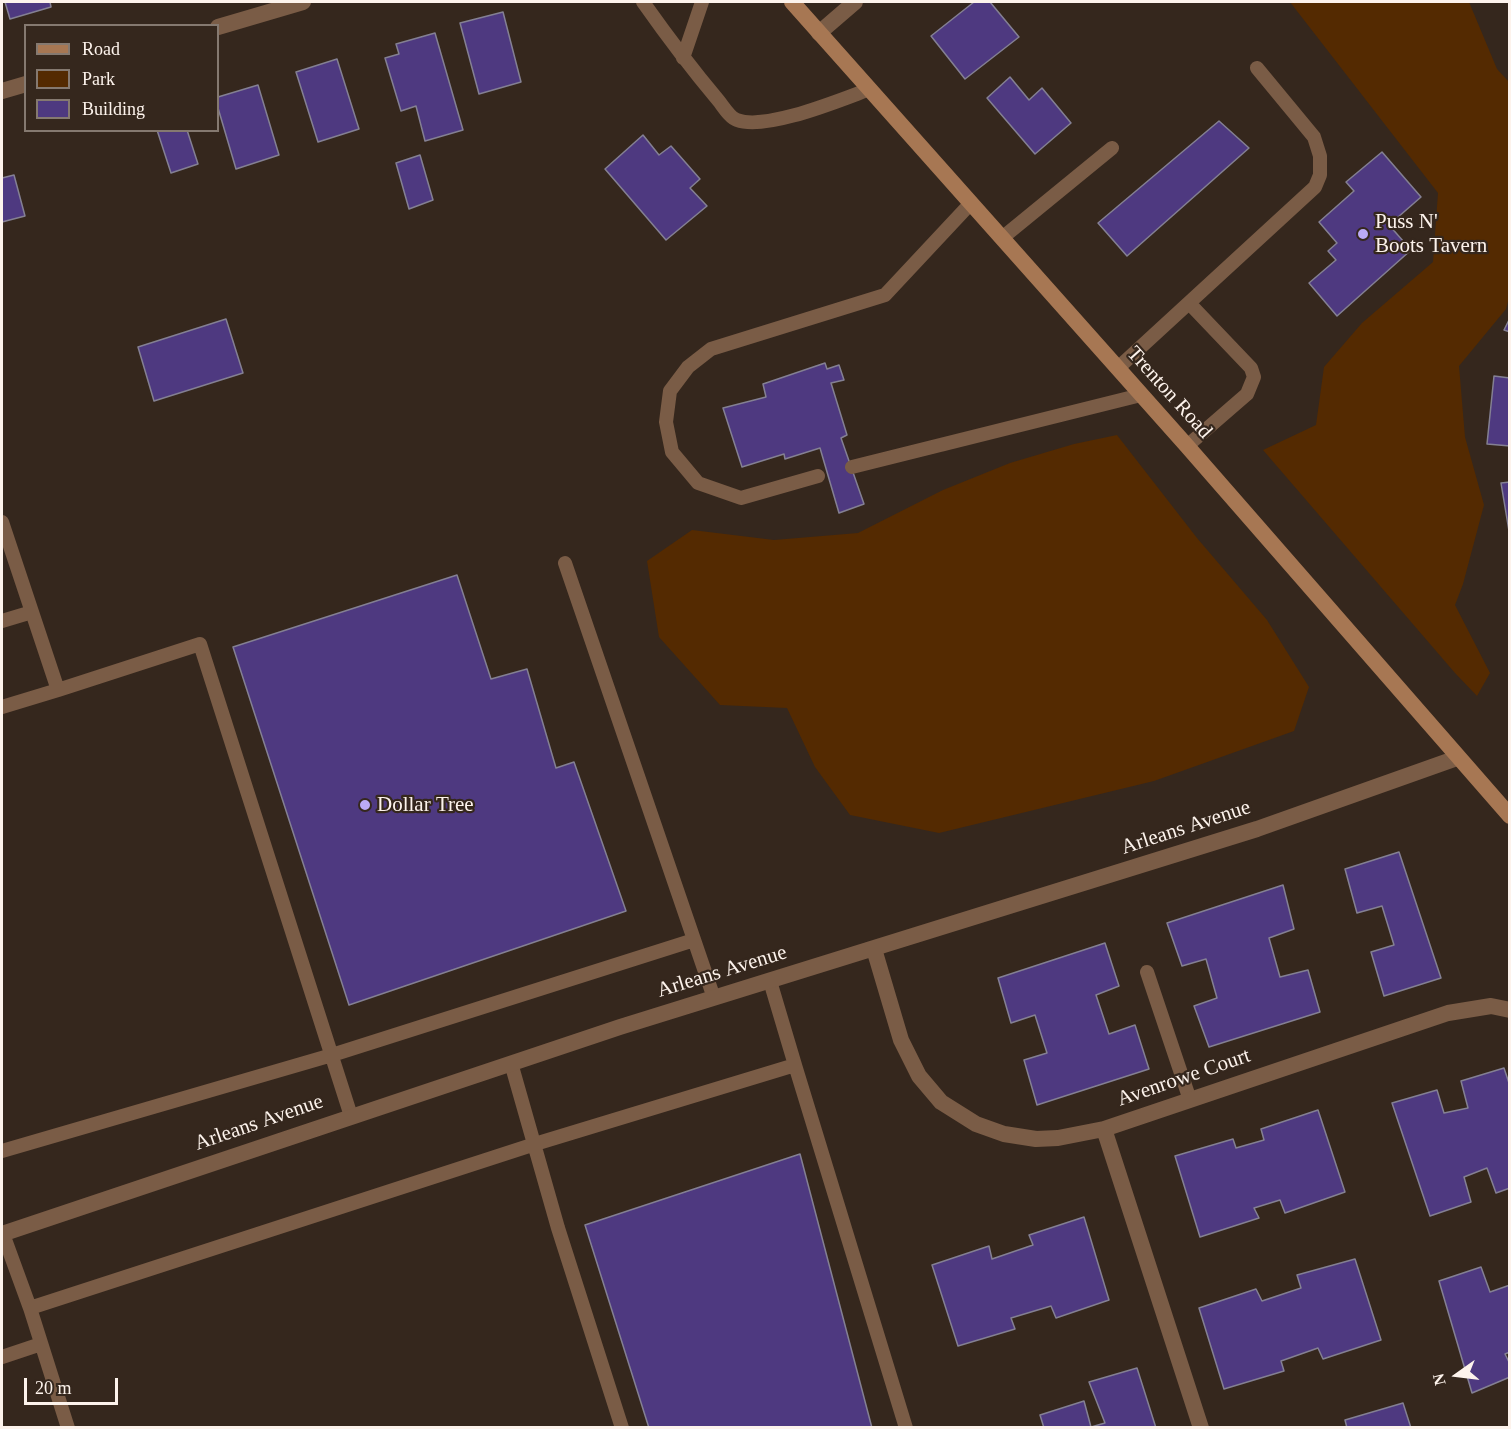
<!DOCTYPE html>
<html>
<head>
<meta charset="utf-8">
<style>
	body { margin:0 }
	#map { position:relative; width:1511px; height:1429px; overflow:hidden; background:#35271d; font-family:"Times New Roman",serif }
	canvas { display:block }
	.frame { position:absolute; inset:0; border:3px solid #fdf3ec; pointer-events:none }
	.legend { position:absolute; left:24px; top:24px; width:195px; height:108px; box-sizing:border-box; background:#35271d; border:2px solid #857970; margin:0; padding:8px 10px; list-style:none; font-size:18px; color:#fdf3ec }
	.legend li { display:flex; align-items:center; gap:12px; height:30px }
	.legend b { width:30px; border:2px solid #857970 }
	.north { position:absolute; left:1427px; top:1345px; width:60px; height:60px; -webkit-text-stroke:4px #35271d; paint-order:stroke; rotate:256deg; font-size:16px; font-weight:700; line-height:24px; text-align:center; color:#fdf3ec }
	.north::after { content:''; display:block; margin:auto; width:21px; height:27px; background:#fdf3ec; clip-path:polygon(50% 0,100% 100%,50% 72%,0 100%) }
	.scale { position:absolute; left:24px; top:1378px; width:94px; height:27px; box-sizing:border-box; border:3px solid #fdf3ec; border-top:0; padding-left:8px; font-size:18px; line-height:21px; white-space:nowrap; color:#fdf3ec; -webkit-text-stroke:4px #35271d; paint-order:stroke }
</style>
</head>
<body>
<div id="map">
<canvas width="1511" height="1429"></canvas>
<div class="frame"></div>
<ul class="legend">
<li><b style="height:8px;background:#a77753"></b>Road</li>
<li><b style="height:16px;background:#542a01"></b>Park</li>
<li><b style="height:16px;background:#4e3980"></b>Building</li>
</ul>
<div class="north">N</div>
<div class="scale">20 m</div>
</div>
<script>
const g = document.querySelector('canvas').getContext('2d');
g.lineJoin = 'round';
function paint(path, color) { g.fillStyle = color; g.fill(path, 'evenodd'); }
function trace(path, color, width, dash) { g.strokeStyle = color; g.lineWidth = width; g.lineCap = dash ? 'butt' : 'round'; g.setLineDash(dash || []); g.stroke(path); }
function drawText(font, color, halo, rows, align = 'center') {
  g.font = font + ' "Times New Roman",serif'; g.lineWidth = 4.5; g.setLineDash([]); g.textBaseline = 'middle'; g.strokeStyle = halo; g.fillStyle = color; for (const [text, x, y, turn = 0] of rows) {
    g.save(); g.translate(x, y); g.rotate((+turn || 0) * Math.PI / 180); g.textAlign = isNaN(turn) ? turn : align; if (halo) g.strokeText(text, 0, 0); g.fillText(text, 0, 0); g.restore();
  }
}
const green = new Path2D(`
	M1290,2H1469L1497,69L1509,82V298L1506,309L1459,366L1465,437L1484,505L1463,584L1455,605L1490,673L1477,696L1455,673L1263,450L1316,425L1324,367L1362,323L1433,262L1438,193Z
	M1117,435L1197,538L1267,620L1309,687L1294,731L1154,781L939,833L850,815L815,767L787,708L720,705L659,637L647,561L692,530L774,540L858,533L943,490L1010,463L1074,444Z`);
const building = new Path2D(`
	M5,2H50L51,7L10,19Z
	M974,2H990L1019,37L965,79L931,36Z
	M503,12L521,82L479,94L460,23Z
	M435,33L463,130L425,141L416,106L401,111L385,58L399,54L396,44Z
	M337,59L359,129L318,142L296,72Z
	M1010,77L1029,100L1042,88L1071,123L1035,154L987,98Z
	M258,85L279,155L236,169L218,108V97Z
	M1219,121L1249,148L1127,256L1098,223Z
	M157,130H187L198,164L171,173Z
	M643,135L659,155L671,146L700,179L690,188L707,206L666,240L605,169Z
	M1382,152L1421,197L1389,225L1411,250L1337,316L1309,283L1336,260L1328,251L1337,243L1319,222L1354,191L1346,182Z
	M420,155L433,200L409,209L396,163Z
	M14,175L25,216L2,222V178Z
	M1510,318V332L1504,330Z
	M226,319L243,373L154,401L138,347Z
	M825,363L827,369L839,365L844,380L831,383L847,435L841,438L864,504L839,513L820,448L785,459L784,454L742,467L723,408L766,397L763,384Z
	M1494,376L1510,378V446L1487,444Z
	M1510,482V537L1501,483Z
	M457,575L491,679L527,669L556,768L574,762L626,911L349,1005L233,647Z
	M1399,852L1441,978L1384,996L1371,952L1394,945L1382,906L1357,913L1345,869Z
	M1283,885L1294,929L1269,938L1280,977L1308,970L1320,1012L1209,1047L1194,1006L1217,998L1206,959L1182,966L1167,923Z
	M1105,943L1119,986L1096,995L1109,1034L1135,1025L1149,1069L1037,1105L1024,1060L1047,1053L1035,1015L1011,1023L998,978Z
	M1504,1068L1510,1086V1188L1496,1193L1487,1168L1464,1177L1471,1202L1430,1216L1392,1103L1437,1090L1444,1113L1468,1108L1461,1081Z
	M1318,1110L1345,1192L1285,1213L1280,1200L1254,1208L1259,1218L1200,1237L1175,1156L1233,1139L1236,1148L1264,1140L1261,1129Z
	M800,1154L872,1428H649L585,1225Z
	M1084,1217L1109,1300L1056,1318L1051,1306L1011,1318L1015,1329L958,1346L932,1265L989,1246L992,1259L1033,1245L1029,1235Z
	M1355,1259L1381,1340L1323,1359L1318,1348L1281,1361L1284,1371L1224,1389L1199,1308L1256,1289L1262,1301L1301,1288L1297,1275Z
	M1481,1267L1490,1292L1510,1285V1352L1505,1354L1510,1364V1377L1472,1393L1439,1281Z
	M1137,1368L1156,1428H1044L1040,1415L1084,1401L1091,1427L1105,1423L1089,1382Z
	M1403,1403L1411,1428H1347L1345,1420Z`);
const service = new Path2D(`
	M643,2C667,36 691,68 718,100C723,106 730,118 737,120C766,131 840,100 870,89
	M683,58L702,2
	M1002,238L1112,148
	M1118,368L1315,187L1320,175V156L1314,137L1257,68
	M1187,446L1247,394L1254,377L1251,368L1189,303
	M852,467L1141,395
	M818,476L741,498L698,483L672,452L666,422L670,391L688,367L711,349L885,295L971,203
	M2,522L58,690L200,644L351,1116
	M565,563L714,998
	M2,621L32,612
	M2,707L58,690
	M1147,972L1190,1100
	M511,1063L558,1228L622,1428
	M795,1065L906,1428
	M2,1151L332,1055L694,940
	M3,1234L30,1308
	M2,1357L41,1344
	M68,1428L30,1308L535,1144L795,1065L770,981`);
const minor = new Path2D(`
	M218,27L303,2
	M819,33L855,2
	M2,91L26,84
	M874,949L901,1040L919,1076L941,1102L976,1124L1004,1134L1036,1139L1058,1138L1104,1129
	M2,1234L620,1027L1257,829L1457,758
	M1201,1428L1104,1129L1448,1013L1491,1006L1510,1010`);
const secondary = new Path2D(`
	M792,2L1187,446L1510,816`);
const markers = [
	[1363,234,6,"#bbaaf6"],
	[365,805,6,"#bbaaf6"]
];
const poiNames = [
	["Puss N'",1375,222],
	["Boots Tavern",1375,246],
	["Dollar Tree",377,805]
];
const streetNames = [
	["Trenton Road",1169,393,48],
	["Arleans Avenue",1186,828,-18],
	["Arleans Avenue",722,972,-17],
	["Avenrowe Court",1184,1078,-19],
	["Arleans Avenue",259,1123,-19]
];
paint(green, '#542a01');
paint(building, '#4e3980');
trace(building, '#848093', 1.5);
trace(service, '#7a5c46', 14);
trace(minor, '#7a5c46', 16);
trace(secondary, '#a77753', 16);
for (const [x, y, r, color] of markers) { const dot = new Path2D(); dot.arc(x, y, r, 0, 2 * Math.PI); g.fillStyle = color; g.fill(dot); trace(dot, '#35271d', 2); }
drawText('21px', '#fdf3ec', '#35271d', poiNames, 'left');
drawText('21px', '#fdf3ec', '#35271d', streetNames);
</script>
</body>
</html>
